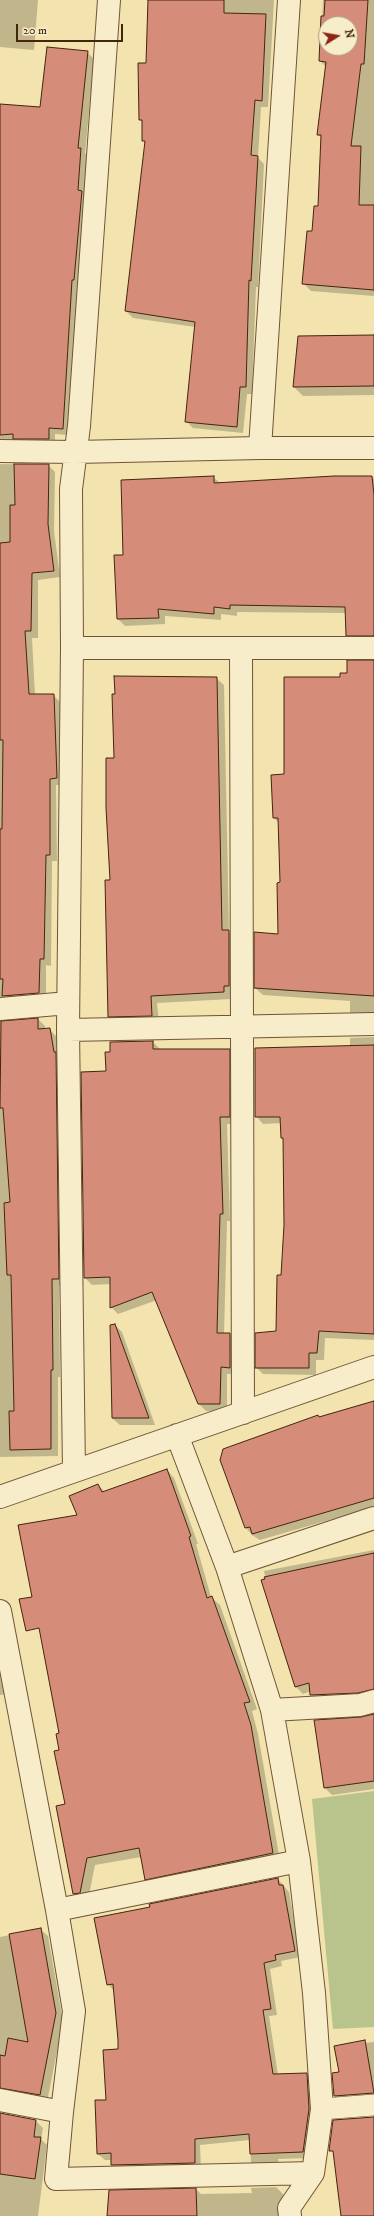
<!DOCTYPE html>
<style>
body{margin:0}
#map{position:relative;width:374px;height:2216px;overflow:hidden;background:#f2e3af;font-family:"IM FELL DW Pica",serif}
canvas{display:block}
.north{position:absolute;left:318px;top:16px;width:40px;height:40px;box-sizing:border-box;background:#f7edcb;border:1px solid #af9d7f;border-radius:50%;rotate:79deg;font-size:11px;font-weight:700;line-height:16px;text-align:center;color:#44250e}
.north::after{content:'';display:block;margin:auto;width:14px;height:18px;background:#8f2418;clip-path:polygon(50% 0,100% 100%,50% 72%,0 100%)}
.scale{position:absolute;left:16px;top:24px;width:107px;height:18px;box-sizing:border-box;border:2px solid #44250e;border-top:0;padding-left:5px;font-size:12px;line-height:14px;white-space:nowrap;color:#44250e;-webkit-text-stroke:3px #f7edcb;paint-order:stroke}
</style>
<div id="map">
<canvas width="374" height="2216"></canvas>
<div class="north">N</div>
<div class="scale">20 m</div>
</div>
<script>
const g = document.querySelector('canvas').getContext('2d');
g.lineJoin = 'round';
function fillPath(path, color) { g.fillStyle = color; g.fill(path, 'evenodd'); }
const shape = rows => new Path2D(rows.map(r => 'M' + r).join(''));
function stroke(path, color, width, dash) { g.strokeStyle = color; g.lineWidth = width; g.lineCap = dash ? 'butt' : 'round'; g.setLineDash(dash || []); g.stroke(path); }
const green = shape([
 [374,1791,374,2027,333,2029,312,1799]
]);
const shadow = shape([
 [0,0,38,0,34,50,0,47],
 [149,0,274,0,268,107,261,107,258,158,264,164,258,287,256,287,252,394,247,394,243,433,193,428,186,421,195,327,133,318,126,311,146,143,143,140,143,123,140,119,147,64],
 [323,0,374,0,374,296,311,291,304,284,319,208,322,138,318,135,326,67,320,61],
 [326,24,350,24,350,48,326,48],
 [87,52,94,59,85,153,88,156,69,435,55,434,55,446,0,448,0,105,41,108],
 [374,336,374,395,303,396,294,387],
 [0,464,48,465,55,472,54,531,60,577,38,580,38,638,32,638,35,695,53,695,60,702,63,785,56,785,57,861,52,861,51,966,46,965,46,1000,0,1006],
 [213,477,220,483,371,477,374,479,374,643,354,642,347,635,346,613,237,612,237,616,221,614,221,620,165,616,165,624,125,626,118,619,124,556],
 [374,662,374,1019,357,1019,350,1012,350,1001,263,995,255,988,279,935,281,883,279,823,274,818,285,775,341,678],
 [216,678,224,685,229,932,236,939,236,993,231,993,231,999,157,1003,159,1023,117,1024,109,1016,115,759],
 [38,1019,45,1026,45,1029,49,1029,56,1036,60,1057,66,1285,59,1285,60,1377,58,1377,58,1456,0,1457,0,1021],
 [374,1037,374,1340,325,1338,324,1360,316,1360,316,1375,263,1374,256,1367,277,1332,285,1225,284,1140,282,1138,282,1123,263,1124,256,1116,350,1047,350,1038],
 [153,1042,160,1049,229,1050,236,1057,237,1124,227,1124,230,1221,227,1221,224,1334,230,1334,237,1341,237,1374,227,1374,227,1411,206,1411,198,1403,157,1300,118,1314,111,1307,111,1284,92,1285,85,1278,107,1072],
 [115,1325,122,1332,155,1425,120,1425,112,1418],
 [374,1402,374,1507,260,1540,252,1535,246,1528,318,1416,319,1417],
 [167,1470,174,1478,198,1544,196,1544,211,1597,220,1605,257,1709,252,1711,258,1734,280,1861,153,1887,146,1879,141,1857,95,1865,88,1900,81,1901,74,1894,60,1734,78,1515,98,1485,105,1492],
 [374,1550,374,1697,318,1702,311,1695,311,1691,303,1694,296,1687,262,1581,266,1580,264,1571],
 [0,1662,7,1694,0,1695],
 [374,1715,374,1789,332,1795,325,1788,315,1721,361,1718],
 [278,1879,289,1892,300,1957,281,1961,282,1966,270,1969,277,2015,269,2016,278,2075,307,2074,313,2080,309,2158,278,2159,279,2167,257,2168,251,2162,250,2140,200,2145,201,2169,118,2171,112,2165,112,2160,105,2160,98,2154,107,2100,119,2050,114,1991,108,1984,151,1908],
 [40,1929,48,1936,63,2021,47,2102,0,2097,0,1937],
 [374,2042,374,2098,339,2100,335,2096,340,2073,335,2046],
 [0,2114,36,2121,43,2128,41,2139,47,2145,38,2216,0,2216],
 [276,2187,283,2194,284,2216,108,2216,196,2189,201,2194,252,2193,251,2188]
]);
const building = shape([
 [148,0,224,0,224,13,266,14,262,101,255,100,251,155,258,156,251,281,249,280,246,387,240,387,237,427,185,422,195,322,125,311,145,141,142,141,142,120,139,120,138,63,146,63,148,0],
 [325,0,368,0,364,64,361,64,351,146,361,146,359,205,374,205,374,290,302,284,307,231,312,231,314,206,318,206,321,135,317,135,326,62,319,61,321,16,324,16,325,0],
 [326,24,350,24,350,48,326,48,326,24],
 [47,47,88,51,78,148,81,148,78,190,82,191,74,280,72,280,63,429,49,428,49,439,13,439,13,434,0,435,0,104,40,107,47,47],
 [374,335,374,386,293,387,298,336,374,335],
 [14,464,49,464,48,524,54,571,32,573,31,631,25,631,29,694,54,694,57,778,50,779,50,855,46,855,44,959,40,959,39,993,2,996,3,979,0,979,0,829,2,829,3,740,0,740,0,543,10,542,10,505,15,505,14,464],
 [214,476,214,483,334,476,372,476,374,495,374,636,346,636,345,607,230,605,230,609,214,607,214,614,158,609,159,618,117,619,114,555,123,555,121,480,214,476],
 [347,660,374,660,374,996,254,988,254,932,278,934,277,883,280,882,278,818,273,818,271,775,284,774,284,677,340,677,340,673,347,673,347,660],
 [114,676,217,677,222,930,229,930,229,986,224,986,224,992,151,996,152,1016,108,1017,105,880,110,880,106,808,106,758,114,758,112,694,115,694,114,676],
 [38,1018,38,1029,50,1028,54,1052,56,1052,59,1279,52,1279,53,1370,51,1370,51,1449,10,1450,9,1411,14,1411,11,1275,7,1275,4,1203,10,1202,3,1108,0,1108,1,1021,38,1018],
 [153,1041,153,1049,230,1049,230,1117,220,1117,223,1214,220,1214,217,1333,230,1333,230,1368,221,1367,220,1404,198,1404,152,1292,110,1308,110,1277,84,1278,81,1072,106,1071,105,1052,110,1052,110,1042,153,1041],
 [374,1045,374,1334,319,1331,317,1353,309,1353,309,1368,255,1368,255,1333,276,1331,277,1275,281,1275,284,1225,283,1138,281,1138,280,1117,255,1117,255,1048,374,1045],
 [115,1324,149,1418,112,1418,110,1325,115,1324],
 [374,1401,374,1498,252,1534,250,1527,245,1528,220,1460,223,1449,318,1415,319,1417,374,1401],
 [167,1469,191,1536,189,1537,207,1598,212,1596,250,1702,244,1703,251,1725,273,1853,145,1880,139,1848,87,1858,80,1893,73,1894,56,1806,65,1804,54,1751,59,1750,56,1734,59,1733,39,1628,26,1631,19,1599,32,1597,18,1525,77,1515,69,1496,98,1484,102,1492,167,1469],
 [374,1553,374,1689,358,1693,310,1695,309,1683,295,1687,261,1580,265,1579,264,1577,374,1553],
 [374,1714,374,1781,324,1788,314,1720,361,1717,374,1714],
 [278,1878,279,1885,283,1885,295,1951,275,1955,276,1960,264,1963,271,2009,263,2010,273,2074,307,2073,309,2109,303,2152,250,2154,249,2134,195,2139,195,2163,111,2165,111,2153,97,2154,95,2100,106,2100,103,2050,118,2049,118,2040,113,1984,107,1985,94,1918,150,1907,149,1904,278,1878],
 [41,1928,56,2013,40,2095,0,2088,0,2055,5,2056,8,2038,28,2042,9,1934,41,1928],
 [365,2040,374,2093,334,2096,332,2073,339,2072,334,2046,365,2040],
 [0,2113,36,2120,34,2137,41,2137,35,2179,0,2174,0,2113],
 [374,2117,374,2216,341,2216,333,2151,329,2151,333,2120,374,2117],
 [196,2188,197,2216,107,2216,109,2190,196,2188]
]);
const service = shape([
 [322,2109,374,2105]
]);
const minor = shape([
 [260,448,289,0],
 [0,451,75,452,260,448,374,448],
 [72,648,374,648],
 [241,648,243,1413],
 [0,1009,68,1003],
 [68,1030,374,1024],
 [177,1435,227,1567,272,1710,299,1861,314,1993,322,2109,313,2173,289,2208,290,2216],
 [74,1471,68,1030,72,648,71,489,79,426,109,0],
 [0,1497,374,1367],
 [227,1567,374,1518],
 [0,1611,57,1910,74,2011,62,2112],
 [272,1710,360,1705,374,1701],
 [57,1910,299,1861],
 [0,2100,62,2112,56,2179,313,2173]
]);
fillPath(green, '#b9c48c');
fillPath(shadow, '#0003');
fillPath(building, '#d58c78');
stroke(building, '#44250e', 1);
stroke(service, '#705436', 22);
stroke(minor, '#705436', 24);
stroke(service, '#f7edcb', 21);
stroke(minor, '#f7edcb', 22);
</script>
